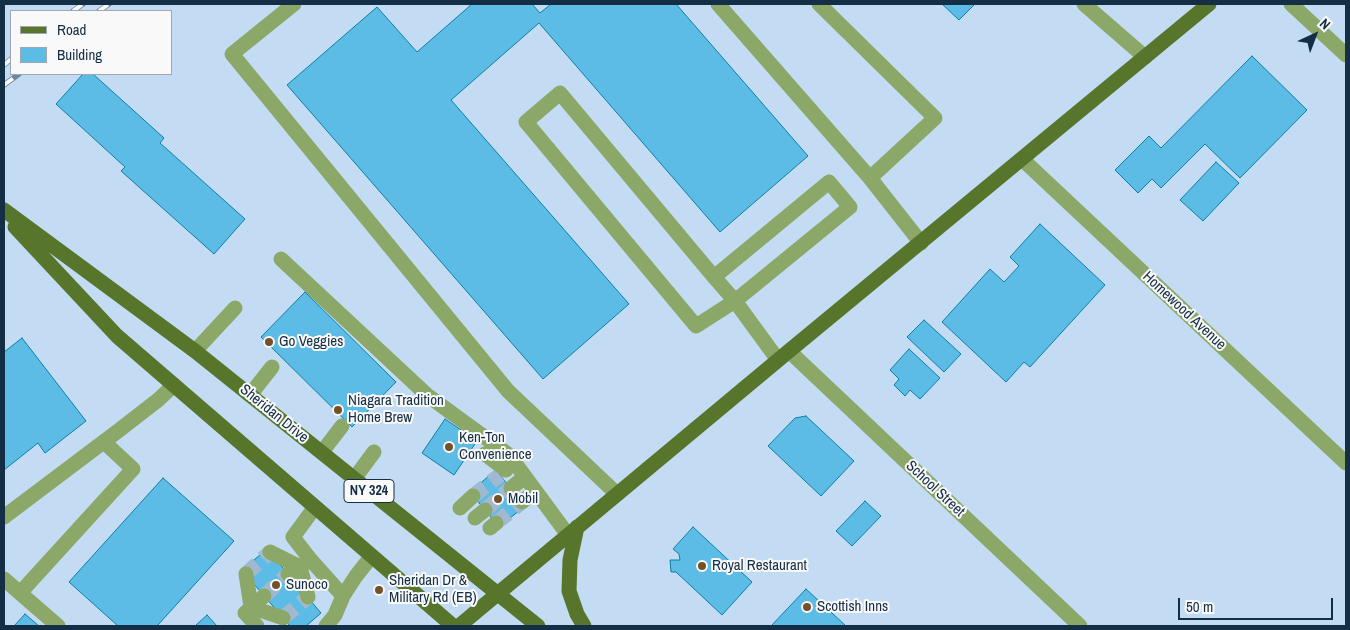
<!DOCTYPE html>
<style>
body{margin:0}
#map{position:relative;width:1350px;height:630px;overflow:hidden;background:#c3dcf4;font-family:"Archivo Narrow",sans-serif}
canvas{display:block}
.frame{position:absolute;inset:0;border:5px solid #142e45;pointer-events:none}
.legend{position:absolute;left:10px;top:10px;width:162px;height:65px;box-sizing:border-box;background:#f9f9f9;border:1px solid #9da8b1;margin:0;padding:6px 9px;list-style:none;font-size:15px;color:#142e45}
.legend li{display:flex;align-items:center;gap:10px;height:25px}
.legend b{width:25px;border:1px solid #9da8b1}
.north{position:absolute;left:1290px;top:10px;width:50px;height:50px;-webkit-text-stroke:4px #f9f9f9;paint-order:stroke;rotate:43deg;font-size:14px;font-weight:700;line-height:20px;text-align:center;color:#142e45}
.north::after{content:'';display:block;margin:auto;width:18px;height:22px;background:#142e45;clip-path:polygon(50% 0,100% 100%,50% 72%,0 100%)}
.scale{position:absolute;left:1178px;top:598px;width:155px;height:22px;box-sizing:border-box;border:2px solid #142e45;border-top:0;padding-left:6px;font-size:15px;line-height:18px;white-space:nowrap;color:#142e45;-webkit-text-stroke:4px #f9f9f9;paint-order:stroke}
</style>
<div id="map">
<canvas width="1350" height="630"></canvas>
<div class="frame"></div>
<ul class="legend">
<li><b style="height:6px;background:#57762c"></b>Road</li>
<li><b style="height:14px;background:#5dbce5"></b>Building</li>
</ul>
<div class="north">N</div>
<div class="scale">50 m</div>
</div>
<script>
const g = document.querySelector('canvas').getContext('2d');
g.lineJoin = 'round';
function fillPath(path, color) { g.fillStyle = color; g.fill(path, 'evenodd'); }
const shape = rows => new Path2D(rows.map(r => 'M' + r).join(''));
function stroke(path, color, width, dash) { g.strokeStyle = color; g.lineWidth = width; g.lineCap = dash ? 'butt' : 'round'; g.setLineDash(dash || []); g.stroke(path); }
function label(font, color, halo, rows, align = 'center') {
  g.font = font + ' "Archivo Narrow",sans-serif'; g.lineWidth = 4; g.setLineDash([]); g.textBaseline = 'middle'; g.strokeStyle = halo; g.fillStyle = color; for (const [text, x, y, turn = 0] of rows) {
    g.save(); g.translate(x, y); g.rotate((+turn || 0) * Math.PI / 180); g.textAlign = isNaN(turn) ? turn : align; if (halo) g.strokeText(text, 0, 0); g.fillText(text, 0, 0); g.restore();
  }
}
const building = shape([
 [472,4,532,4,540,13,551,4,676,4,808,156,720,232,539,23,451,100,629,304,543,379,287,85,377,7,417,52,472,4],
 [942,4,975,4,959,20,942,4],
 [1252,56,1307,110,1240,178,1205,144,1161,188,1152,179,1138,193,1115,170,1149,136,1161,148,1252,56],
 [83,74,93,74,164,138,160,143,245,219,214,254,121,171,125,167,56,104,83,74],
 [1216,162,1239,183,1203,221,1180,200,1216,162],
 [1040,224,1105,285,1030,367,1024,362,1006,382,942,322,990,269,1004,282,1019,266,1010,257,1040,224],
 [305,292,396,382,352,427,261,337,305,292],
 [924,320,961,354,944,372,907,337,924,320],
 [22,338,86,421,45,453,38,443,4,470,4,352,22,338],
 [909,349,940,378,920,399,910,390,905,396,894,385,899,379,890,370,909,349],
 [806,416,854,461,821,496,768,446,795,418,806,416],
 [445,419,477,441,454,475,422,453,445,419],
 [496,470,525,506,499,527,470,492,496,470],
 [163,478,234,541,157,626,118,626,69,582,163,478],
 [865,501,881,516,852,546,836,531,865,501],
 [693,527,752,582,722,615,676,572,671,572,670,560,680,560,679,554,673,549,693,527],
 [267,549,321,613,306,626,290,626,242,570,267,549],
 [806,589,846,626,771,626,806,589],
 [25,614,39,626,14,626,25,614],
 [207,615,217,626,195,626,207,615]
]);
const minorTunnel = shape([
 [473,496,500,475],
 [485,510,511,488],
 [496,523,522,502],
 [246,574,270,552],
 [264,596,288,574],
 [283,618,308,597]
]);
const minor = shape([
 [294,4,232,54,508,391,617,494],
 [718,4,870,178,921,243],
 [819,4,935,118,870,178],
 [1084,4,1145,57],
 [1291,4,1346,55],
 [1022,159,1346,463],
 [281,259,427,395,509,455,568,535],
 [714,277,829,182,850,207,735,301,696,326,526,122,560,93,714,277,735,301,778,360],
 [195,351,235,308],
 [789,351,1080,626],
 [250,395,272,367],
 [322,452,342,426],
 [485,454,506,470],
 [354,479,374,452],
 [511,488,525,477],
 [522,502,535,491],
 [315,507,293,537,310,559,343,596],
 [460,508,473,496],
 [4,517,118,431,158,400,174,385],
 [475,518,485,510],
 [490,528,496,523],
 [270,552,300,567,310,559],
 [246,574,251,607,283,618],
 [288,574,300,567,308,597],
 [4,579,20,593,133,469,104,442],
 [20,593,58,626],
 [257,626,245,613,264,596],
 [326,626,335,615,343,596,356,576,371,557]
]);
const major = shape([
 [4,210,195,351,538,626],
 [15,227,117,336,453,626],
 [577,527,570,560,569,591,577,614,584,626],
 [459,626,789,351,1209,4]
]);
const rail = shape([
 [73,11,83,4],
 [99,11,109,4],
 [4,65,11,59],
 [4,85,19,74]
]);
const markers = [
 [269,342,5,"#735129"],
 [338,410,5,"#735129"],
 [449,447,5,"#735129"],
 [498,499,5,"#735129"],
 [702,566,5,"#735129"],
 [276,585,5,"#735129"],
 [379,590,5,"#735129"],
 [807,607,5,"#735129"]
];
const shields = [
 [369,491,50]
];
const shieldNames = [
 ["NY 324",369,491]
];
const streetNames = [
 ["Homewood Avenue",1184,311,43],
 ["Sheridan Drive",274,414,39],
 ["School Street",935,489,43]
];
const poiNames = [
 ["Go Veggies",279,342],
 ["Niagara Tradition",348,401],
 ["Home Brew",348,418],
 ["Ken-Ton",459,438],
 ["Convenience",459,455],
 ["Mobil",508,499],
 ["Royal Restaurant",712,566],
 ["Sheridan Dr &",389,581],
 ["Military Rd (EB)",389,598],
 ["Sunoco",286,585],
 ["Scottish Inns",817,607]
];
fillPath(building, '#5dbce5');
stroke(building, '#0b7fa5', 1);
stroke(minorTunnel, '#a0b9d1', 15, [15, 8]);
stroke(minor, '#8ba868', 15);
stroke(major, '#57762c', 15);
stroke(rail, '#6d879e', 5.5);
stroke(rail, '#f9f9f9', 4, [11]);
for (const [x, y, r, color] of markers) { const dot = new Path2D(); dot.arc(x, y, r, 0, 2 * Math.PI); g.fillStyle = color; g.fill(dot); stroke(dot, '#f9f9f9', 2); }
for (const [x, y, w] of shields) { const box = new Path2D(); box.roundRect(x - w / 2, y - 11.5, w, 23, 4); g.fillStyle = '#f9f9f9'; g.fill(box); stroke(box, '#142e45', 1); }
label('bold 14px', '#142e45', null, shieldNames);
label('15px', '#142e45', '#f9f9f9', streetNames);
label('15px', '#142e45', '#f9f9f9', poiNames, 'left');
</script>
